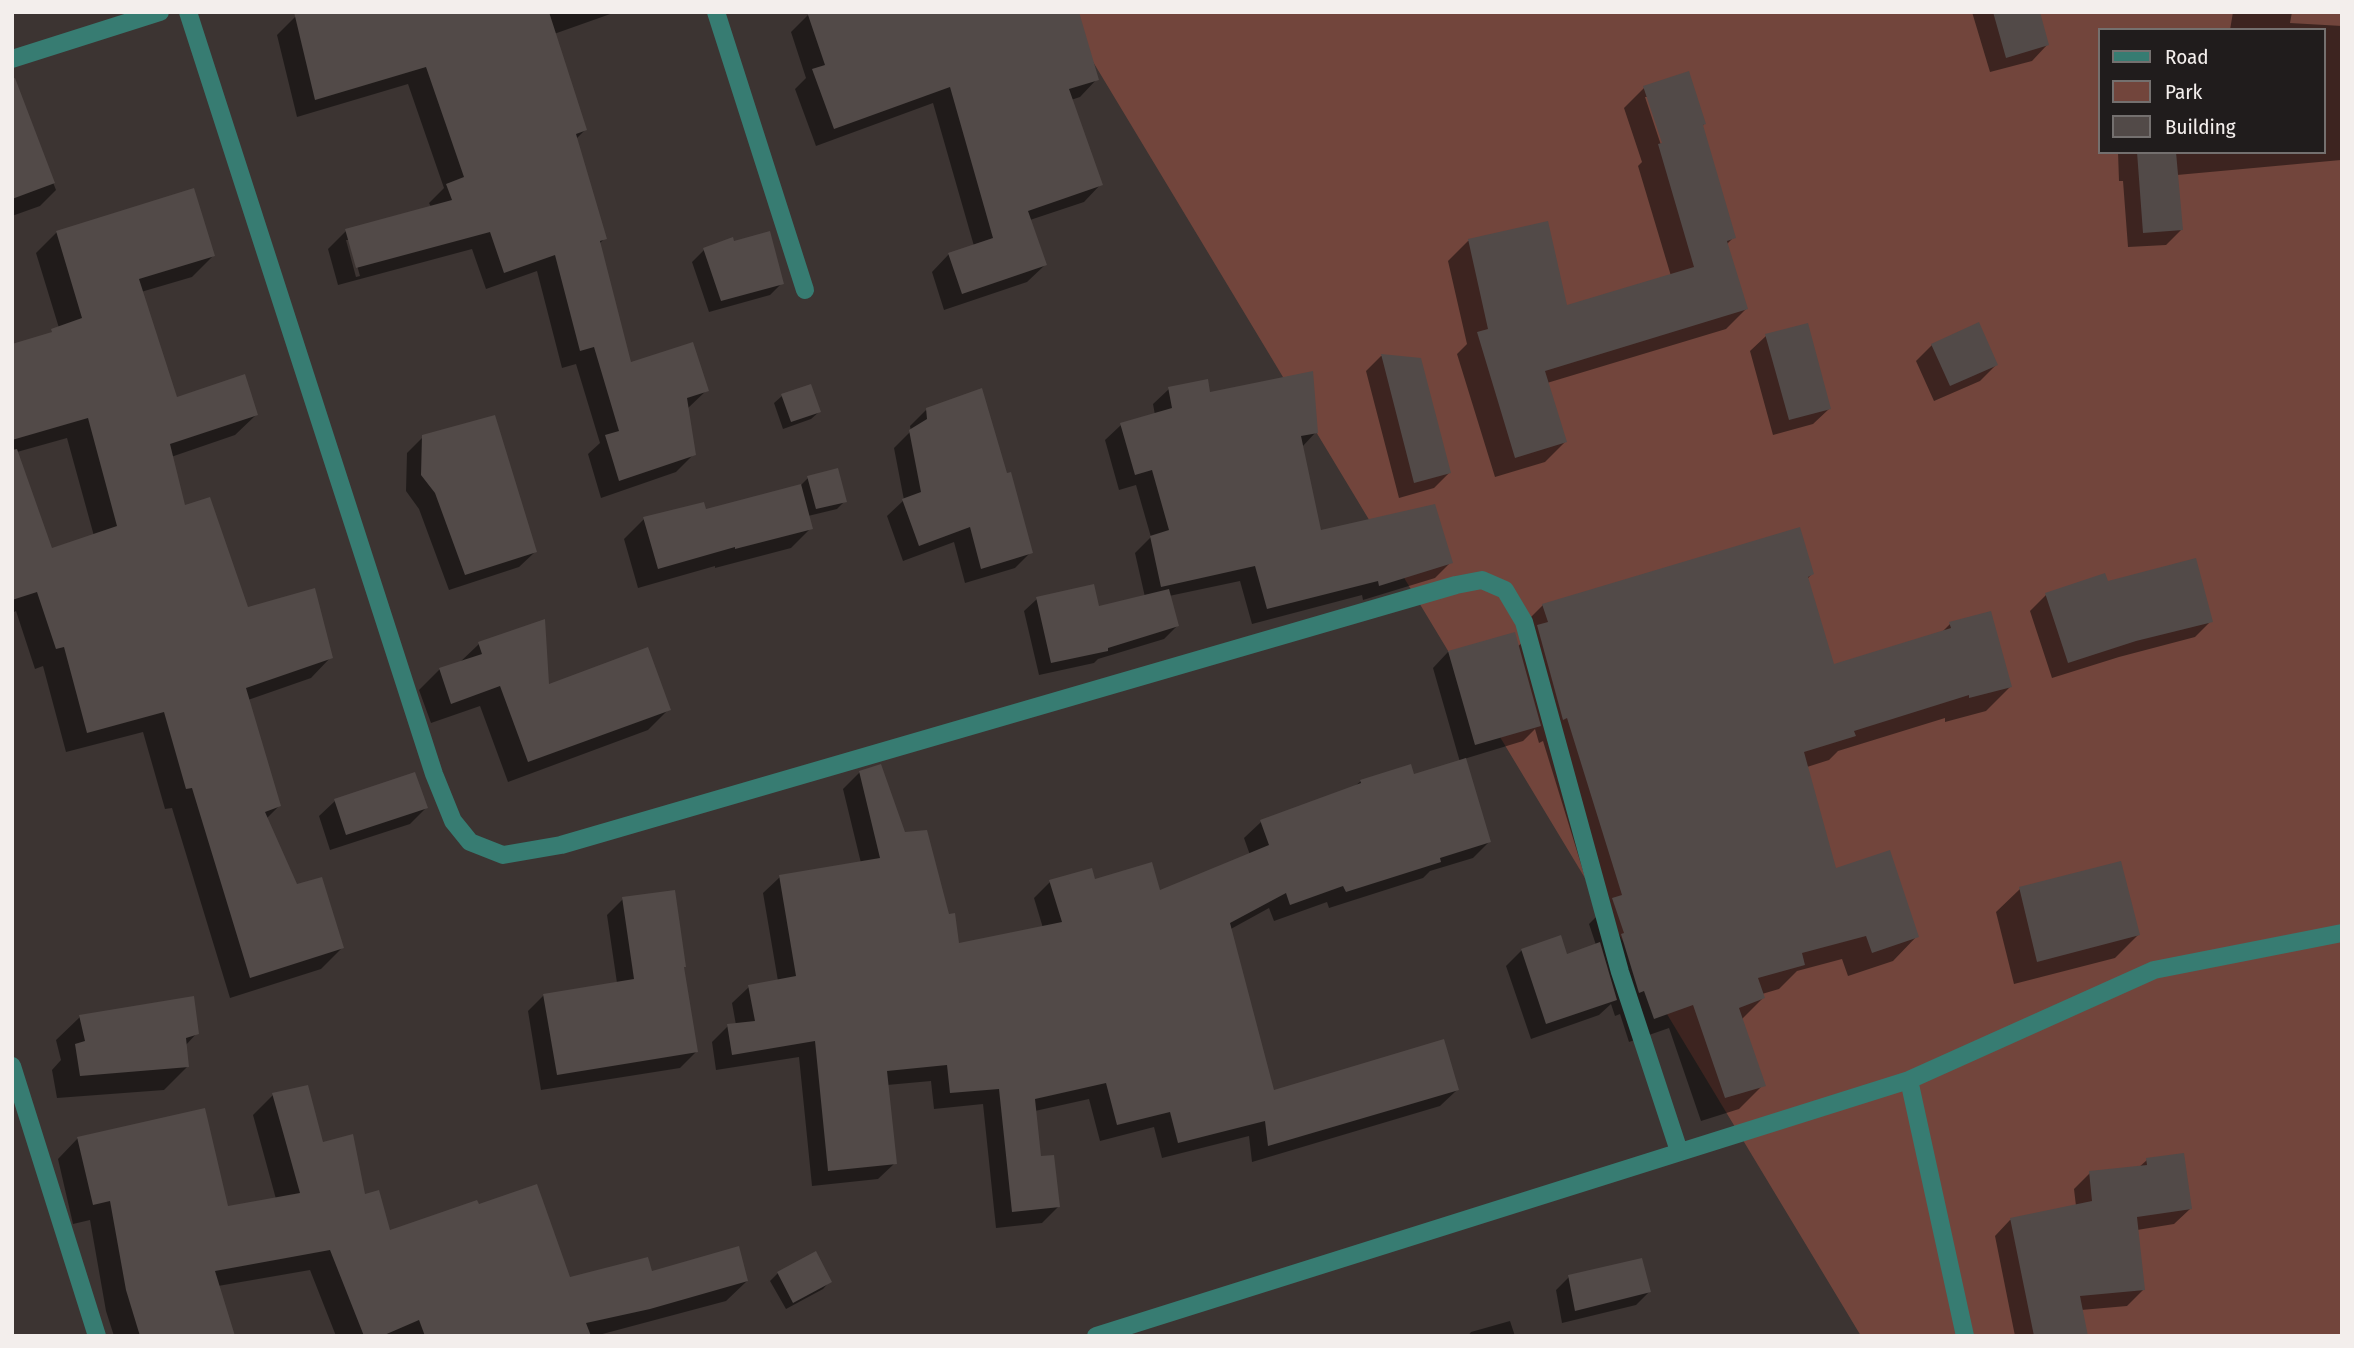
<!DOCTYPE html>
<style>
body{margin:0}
#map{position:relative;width:2354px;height:1348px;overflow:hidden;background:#3c3432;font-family:"Fira Sans Condensed",sans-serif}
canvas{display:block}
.frame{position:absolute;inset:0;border:14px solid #f3eeec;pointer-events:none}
.legend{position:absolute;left:2098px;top:28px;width:228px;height:126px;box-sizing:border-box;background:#201c1c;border:2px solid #74706f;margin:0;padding:9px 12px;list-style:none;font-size:21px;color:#f3eeec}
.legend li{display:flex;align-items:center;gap:14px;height:35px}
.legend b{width:35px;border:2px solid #74706f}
</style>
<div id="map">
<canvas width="2354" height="1348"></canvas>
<div class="frame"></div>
<ul class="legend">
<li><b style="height:9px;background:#377c72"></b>Road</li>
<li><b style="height:19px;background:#72453c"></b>Park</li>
<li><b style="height:19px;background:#524a48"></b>Building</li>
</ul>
</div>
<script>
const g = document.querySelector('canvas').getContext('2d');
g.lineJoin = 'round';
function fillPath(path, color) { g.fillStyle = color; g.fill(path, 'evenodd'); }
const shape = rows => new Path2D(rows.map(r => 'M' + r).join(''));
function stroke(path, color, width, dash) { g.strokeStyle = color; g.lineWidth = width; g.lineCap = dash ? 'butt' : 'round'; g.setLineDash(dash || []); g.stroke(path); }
const green = shape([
 [1063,12,2342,12,2342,1336,1861,1336],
 [2100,30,2324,30,2324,152,2100,152]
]);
const shadow = shape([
 [316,12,616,12,554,34,585,130,576,139,605,238,599,244,629,364,707,390,687,409,694,454,676,472,601,498,588,454,600,443,576,364,562,368,537,271,486,289,472,249,338,285,328,249,346,231,431,207,429,203,444,188,408,84,297,117,277,35,295,17],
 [346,240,350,240,360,276,356,277],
 [1972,12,2038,12,2047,45,2032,61,1990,72],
 [2233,12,2292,12,2290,23,2342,26,2342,166,2341,160,2177,175,2181,230,2166,245,2128,247,2123,181,2119,181,2118,152,2324,152,2324,30,2230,30],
 [809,14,1097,79,1080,97,1071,100,1101,184,1084,202,1030,220,1045,265,1027,282,944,310,932,272,949,254,974,246,933,103,816,146,795,89,806,78,791,32],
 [1644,88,1704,124,1702,127,1734,237,1726,245,1746,309,1726,329,1547,383,1565,442,1545,462,1495,477,1457,354,1467,344,1448,261,1468,241,1547,223,1566,307,1671,276,1638,166,1642,162,1624,108],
 [1645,97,1648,97,1666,150,1663,151],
 [25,111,56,190,40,206,12,216,12,116],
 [57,232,213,256,192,277,141,292,176,399,256,415,235,435,171,457,183,508,247,609,331,657,311,678,248,700,279,806,266,819,297,887,342,948,321,969,230,998,172,808,165,809,143,732,66,752,43,666,35,669,16,611,12,613,12,346,47,336,59,328,36,253],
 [67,438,94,536,51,550,17,452],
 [704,250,782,283,770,295,709,312,692,262],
 [1766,336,1829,409,1813,424,1773,435,1750,351],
 [1932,345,1996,365,1980,381,1934,401,1916,361],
 [1381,356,1419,359,1449,473,1434,488,1399,498,1366,371],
 [1169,389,1209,394,1316,432,1302,447,1319,532,1451,562,1435,578,1363,600,1362,595,1252,624,1240,581,1169,596,1177,626,1164,639,1098,659,1094,663,1039,675,1024,611,1037,599,1097,608,1145,597,1135,553,1151,537,1136,485,1119,490,1105,440,1121,425,1155,415,1153,404],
 [782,396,819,412,811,419,783,429,774,403],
 [926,410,1031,552,1015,568,965,583,954,542,903,561,887,516,904,500,894,448,911,431,910,426],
 [423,437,535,552,519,567,449,590,419,509,406,491,407,453],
 [808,478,845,501,837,509,808,516,811,528,791,548,715,568,715,566,638,588,624,539,644,519,704,512,800,486],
 [1812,574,1807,579,1833,666,1941,633,1950,624,2010,687,1986,711,1945,722,1945,718,1838,751,1829,760,1807,767,1835,871,1917,936,1893,961,1848,976,1842,959,1797,971,1779,989,1762,994,1763,998,1741,1020,1763,1085,1739,1109,1701,1121,1669,1028,1629,1042,1620,1014,1615,1016,1611,1004,1599,1015,1531,1039,1506,966,1522,950,1566,957,1596,945,1589,924,1597,916,1543,741,1539,743,1535,729,1523,741,1464,759,1490,841,1473,858,1430,871,1423,878,1329,908,1327,902,1274,921,1269,908,1229,930,1273,1092,1457,1090,1440,1106,1252,1162,1249,1136,1162,1158,1154,1127,1100,1141,1089,1099,1035,1111,1040,1158,1058,1207,1042,1223,996,1228,983,1104,934,1109,931,1081,887,1085,895,1163,878,1179,812,1186,799,1057,716,1070,712,1042,728,1026,736,1025,732,1003,749,987,778,981,763,893,780,877,861,863,843,789,860,772,903,834,957,945,1043,928,1034,898,1050,882,1094,881,1159,893,1250,855,1244,838,1261,822,1355,786,1361,781,1413,776,1460,762,1433,668,1448,652,1517,647,1523,642,1519,629,1543,605],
 [2107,583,2211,621,2195,637,2119,657,2052,678,2030,611,2046,595],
 [479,644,547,686,669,709,648,730,508,782,480,706,431,723,419,690,440,669,459,663],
 [335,801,426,808,410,824,330,850,319,816],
 [2020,889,2138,935,2115,958,2014,984,1996,912],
 [623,899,682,968,696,1052,680,1068,541,1090,528,1011,544,995,617,983,607,915],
 [80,1017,197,1033,185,1046,188,1066,164,1090,57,1098,52,1070,61,1060,56,1040],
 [273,1095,322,1144,389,1232,569,1279,651,1273,747,1281,726,1301,595,1336,336,1336,310,1270,218,1286,233,1336,114,1336,106,1311,90,1220,73,1224,58,1159,78,1138,226,1208,276,1199,253,1115],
 [2147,1160,2190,1209,2174,1224,2137,1230,2143,1290,2127,1306,2081,1310,2082,1336,2015,1336,1995,1236,2010,1220,2076,1206,2074,1189,2090,1173,2138,1168],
 [778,1273,830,1281,823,1289,786,1309,770,1281],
 [1569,1277,1649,1292,1636,1305,1562,1323,1556,1290],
 [1510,1321,1515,1336,1468,1336,1471,1332]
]);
const building = shape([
 [294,12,549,12,587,130,576,134,607,239,600,241,631,362,693,342,709,391,687,398,696,455,619,481,605,435,619,431,594,347,580,351,555,255,504,273,490,232,356,268,345,229,452,200,446,184,464,177,426,67,315,100],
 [807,12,1079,12,1099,80,1069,89,1103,185,1028,211,1047,265,962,294,948,253,993,238,950,87,834,129,812,69,825,65],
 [1993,12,2040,12,2049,45,2006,58],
 [1689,71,1706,124,1703,125,1736,238,1727,241,1748,309,1545,371,1567,442,1515,458,1477,332,1488,329,1468,239,1548,221,1567,305,1694,267,1658,144,1662,143,1643,86],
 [15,78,55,183,12,199,12,79],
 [2137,152,2176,152,2183,230,2143,233],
 [194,188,215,256,139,279,177,397,245,374,258,415,170,444,185,505,210,497,248,607,315,588,333,658,246,688,281,806,265,812,297,884,322,877,344,948,250,978,192,788,186,789,164,712,87,733,64,647,56,649,37,592,12,600,12,450,17,449,52,548,117,526,88,418,12,440,12,344,52,332,51,329,82,318,56,231],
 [770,231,784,284,721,301,703,248,733,237,734,241],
 [1979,322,1998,365,1950,386,1931,344],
 [1808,323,1831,409,1789,420,1765,334],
 [1381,354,1421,358,1451,473,1414,483],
 [1313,371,1318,433,1301,436,1321,530,1435,504,1453,563,1379,586,1378,581,1267,609,1255,566,1161,587,1150,536,1169,530,1152,470,1135,475,1120,423,1172,408,1168,387,1208,379,1210,392],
 [811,384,821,412,791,422,781,394],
 [982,388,1007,473,1011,472,1033,553,981,569,970,527,919,546,902,499,921,492,909,430,927,419,926,408],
 [495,415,537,552,465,575,435,493,421,475,422,435],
 [838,468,847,502,816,509,807,476],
 [801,484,813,529,735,549,735,547,658,569,643,517,704,502,706,509],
 [1800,527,1814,574,1808,577,1834,664,1951,628,1949,622,1991,611,2012,687,1969,698,1969,695,1854,731,1856,736,1804,752,1836,868,1890,850,1919,937,1872,953,1866,936,1802,953,1805,965,1758,978,1765,998,1739,1008,1766,1086,1725,1098,1693,1005,1654,1019,1644,991,1639,993,1621,934,1624,933,1612,898,1622,895,1567,718,1563,720,1537,625,1548,622,1542,604],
 [2196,558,2213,622,2136,641,2068,663,2045,593,2105,573,2108,581],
 [1094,584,1099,606,1169,589,1179,626,1108,648,1108,651,1051,663,1036,597],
 [545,619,549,684,648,647,671,710,528,762,500,686,451,704,439,668,482,654,478,642],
 [1515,632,1541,726,1475,745,1448,651],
 [1466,758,1491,842,1440,858,1441,862,1346,892,1343,886,1290,905,1286,893,1230,923,1274,1090,1444,1039,1459,1090,1268,1146,1265,1121,1178,1143,1170,1112,1117,1125,1106,1083,1035,1099,1041,1156,1054,1155,1060,1207,1012,1212,999,1089,950,1093,947,1065,887,1071,897,1164,828,1171,815,1041,732,1055,727,1024,755,1021,748,985,796,976,779,875,880,858,859,771,881,764,905,832,927,830,949,914,955,913,959,943,1062,922,1049,880,1092,868,1095,879,1152,862,1160,890,1269,845,1260,820,1361,783,1360,780,1411,764,1414,774],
 [415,772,428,808,346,835,334,799],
 [2121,861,2140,935,2037,962,2019,887],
 [675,890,686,967,684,967,698,1052,557,1075,543,994,634,979,622,897],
 [1561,935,1567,954,1600,942,1617,1000,1546,1024,1521,949],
 [194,996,199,1034,186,1038,189,1067,80,1076,75,1044,85,1041,79,1015],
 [308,1085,323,1142,353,1134,365,1194,379,1190,390,1230,477,1200,479,1204,537,1184,570,1277,648,1257,652,1271,739,1246,748,1281,650,1309,586,1323,591,1336,425,1336,419,1320,382,1336,364,1336,330,1250,215,1271,235,1336,140,1336,126,1290,110,1201,93,1205,77,1137,205,1108,228,1206,300,1193,272,1093],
 [2184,1153,2192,1209,2137,1217,2145,1290,2080,1296,2088,1336,2034,1336,2010,1218,2092,1201,2089,1171,2147,1165,2146,1158],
 [816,1251,832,1282,793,1303,777,1272],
 [1642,1258,1651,1292,1575,1311,1568,1275]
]);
const minor = shape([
 [188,12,434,774,453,821,470,842,503,855,561,845,1456,585,1482,580,1505,590,1524,622,1620,972,1679,1151],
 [716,12,805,290],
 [12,59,160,12],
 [12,1066,97,1336],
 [1909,1080,1965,1336],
 [1096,1336,1909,1080,2154,970,2342,933]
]);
fillPath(green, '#72453c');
fillPath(shadow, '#0007');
fillPath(building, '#524a48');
stroke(minor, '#377c72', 18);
</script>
